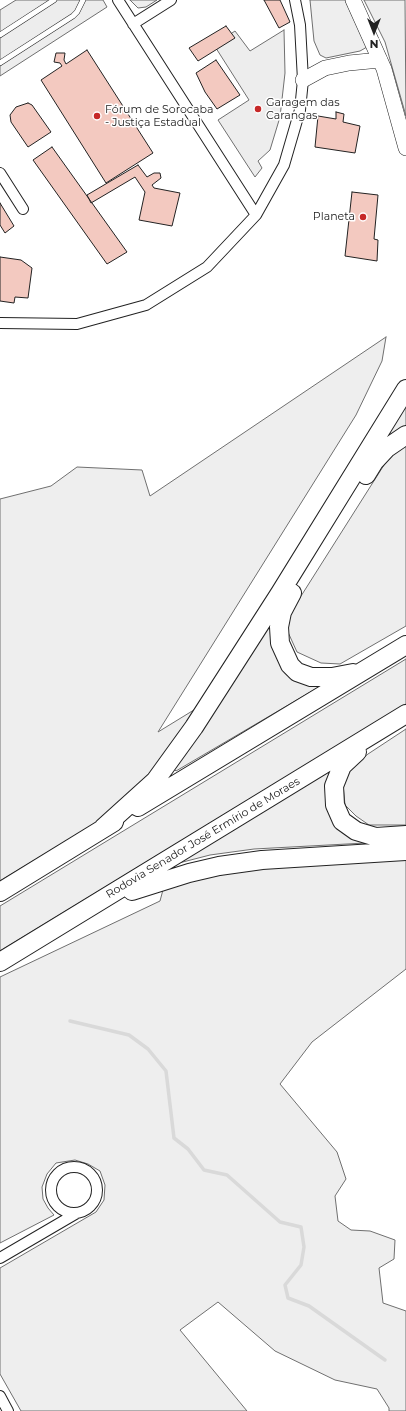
<!DOCTYPE html>
<meta charset="utf-8">
<style>
body{margin:0}
#map{position:relative;width:406px;height:1411px;overflow:hidden;background:#fff;font-family:Montserrat,sans-serif}
canvas{display:block}
.north{position:absolute;left:354px;top:12px;width:40px;height:40px;-webkit-text-stroke:3px #fff;paint-order:stroke;rotate:180deg;font-size:11px;font-weight:700;line-height:16px;text-align:center;color:#222}
.north::after{content:'';display:block;margin:auto;width:14px;height:18px;background:#222;clip-path:polygon(50% 0,100% 100%,50% 72%,0 100%)}
</style>
<div id="map">
<canvas width="406" height="1411"></canvas>
<div class="north">N</div>
</div>
<script>
const g = document.querySelector('canvas').getContext('2d');
g.lineJoin = 'round';
function fillPath(path, color) { g.fillStyle = color; g.fill(path, 'evenodd'); }
const shape = rows => new Path2D(rows.map(r => 'M' + r).join(''));
function stroke(path, color, width, dash) { g.strokeStyle = color; g.lineWidth = width; g.lineCap = dash ? 'butt' : 'round'; g.setLineDash(dash || []); g.stroke(path); }
function label(font, color, halo, rows, align = 'center') {
  g.font = font + ' Montserrat,sans-serif'; g.lineWidth = 3; g.setLineDash([]); g.textBaseline = 'middle'; g.strokeStyle = halo; g.fillStyle = color; for (const [text, x, y, turn = 0] of rows) {
    g.save(); g.translate(x, y); g.rotate((+turn || 0) * Math.PI / 180); g.textAlign = isNaN(turn) ? turn : align; if (halo) g.strokeText(text, 0, 0); g.fillText(text, 0, 0); g.restore();
  }
}
const green = shape([
 [130,0,157,0,146,7,138,8,130,0],
 [310,0,345,0,366,41,367,47,360,51,326,58,320,55,314,41,310,0],
 [364,0,405,0,406,116,385,42,364,0],
 [386,337,382,361,356,415,158,732,202,705,142,785,109,815,0,881,0,499,51,486,77,467,142,470,150,496,386,337],
 [406,401,406,428,369,461,406,401],
 [406,445,406,626,340,664,321,663,297,652,287,630,289,615,384,465,399,446,406,445],
 [281,601,275,640,324,684,176,771,174,769,281,601],
 [406,659,406,704,0,951,0,906,406,659],
 [406,729,406,825,369,825,356,816,345,805,343,784,350,769,368,754,406,729],
 [332,769,330,805,384,842,254,849,210,855,179,863,332,769],
 [406,858,406,969,312,1042,280,1084,337,1152,346,1179,335,1196,338,1221,351,1230,370,1231,395,1240,394,1259,379,1268,383,1303,406,1311,406,1411,389,1411,389,1408,377,1389,335,1380,275,1351,218,1302,180,1330,247,1411,21,1411,0,1374,0,1268,96,1212,104,1200,105,1185,100,1171,88,1164,75,1160,56,1163,47,1174,42,1187,43,1199,48,1208,54,1215,0,1243,0,977,160,901,164,886,261,867,406,858]
]);
const parking = shape([
 [16,0,103,0,107,7,0,76,0,10,16,0],
 [284,30,285,73,280,117,270,150,258,161,262,168,255,177,218,120,249,100,214,45,235,31,250,51,284,30]
]);
const stream = shape([
 [70,1021,129,1035,148,1049,166,1071,174,1138,188,1149,204,1170,227,1175,280,1222,301,1227,304,1247,301,1265,285,1285,288,1298,309,1306,385,1360]
]);
const building = shape([
 [264,0,280,0,290,22,279,28,264,0],
 [226,26,235,38,198,61,189,48,226,26],
 [87,50,153,153,106,183,41,80,62,66,60,63,54,62,56,53,65,53,64,60,66,64,87,50],
 [216,60,240,95,217,109,205,92,196,73,216,60],
 [28,103,32,105,51,132,28,147,11,122,10,115,16,107,28,103],
 [336,112,344,114,343,122,360,126,355,153,315,147,318,116,336,119,336,112],
 [52,147,127,252,107,264,33,160,52,147],
 [138,165,147,177,154,173,160,173,161,178,152,185,154,188,180,193,172,226,139,220,145,192,135,177,91,203,87,195,138,165],
 [352,192,378,195,374,239,378,240,377,261,345,256,352,192],
 [0,203,14,226,5,233,0,225,0,203],
 [0,257,21,260,32,268,28,298,15,297,14,303,0,301,0,257]
]);
const lane = shape([
 [0,35,54,0],
 [0,63,73,16,77,12,83,0]
]);
const street = shape([
 [118,0,256,215],
 [133,24,171,0],
 [0,173,23,209],
 [0,323,77,324,146,305,207,267,256,215,284,165,300,110,303,80,300,25,295,0],
 '51 1190a23 23 0 1 1 46 0a23 23 0 1 1-46 0Z',
 [0,1258,77,1213],
 [0,1396,8,1411]
]);
const primary = shape([
 [353,0,384,69,406,148],
 [303,80,325,68,349,63,380,60]
]);
const highway = shape([
 [366,475,374,462,387,448,406,435],
 [292,593,282,612,279,627,280,643,290,665,297,672,311,677,332,677,353,673],
 [357,752,342,766,334,786,335,805,342,821,356,831,376,837,406,835],
 [138,807,406,645],
 [103,828,155,781,194,727,280,593,406,389],
 [132,891,189,873,219,866,262,860,406,851],
 [0,892,114,822],
 [0,962,406,714]
]);
const markers = [
 [258,109,4,"#c62828"],
 [97,116,4,"#c62828"],
 [363,217,4,"#c62828"]
];
const poiNames = [
 ["Garagem das",266,103],
 ["Carangas",266,116],
 ["Fórum de Sorocaba",105,110],
 ["- Justiça Estadual",105,123],
 ["Planeta",355,217,"right"]
];
const streetNames = [
 ["Rodovia Senador José Ermírio de Moraes",203,838,-31]
];
fillPath(green, '#eee');
stroke(green, '#6f6f6f', 1);
fillPath(parking, '#ededed');
stroke(parking, '#6f6f6f', 1);
stroke(stream, '#d9d9d9', 3.5);
fillPath(building, '#f3c9c0');
stroke(building, '#222', 1);
stroke(lane, '#222', 6);
stroke(street, '#222', 12);
stroke(primary, '#222', 16);
stroke(highway, '#222', 20);
stroke(lane, '#fff', 5);
stroke(street, '#fff', 10);
stroke(primary, '#fff', 15);
stroke(highway, '#fff', 18);
for (const [x, y, r, color] of markers) { const dot = new Path2D(); dot.arc(x, y, r, 0, 2 * Math.PI); g.fillStyle = color; g.fill(dot); stroke(dot, '#fff', 1.5); }
label('11px', '#222', '#fff', poiNames, 'left');
label('11px', '#222', '#fff', streetNames);
</script>
